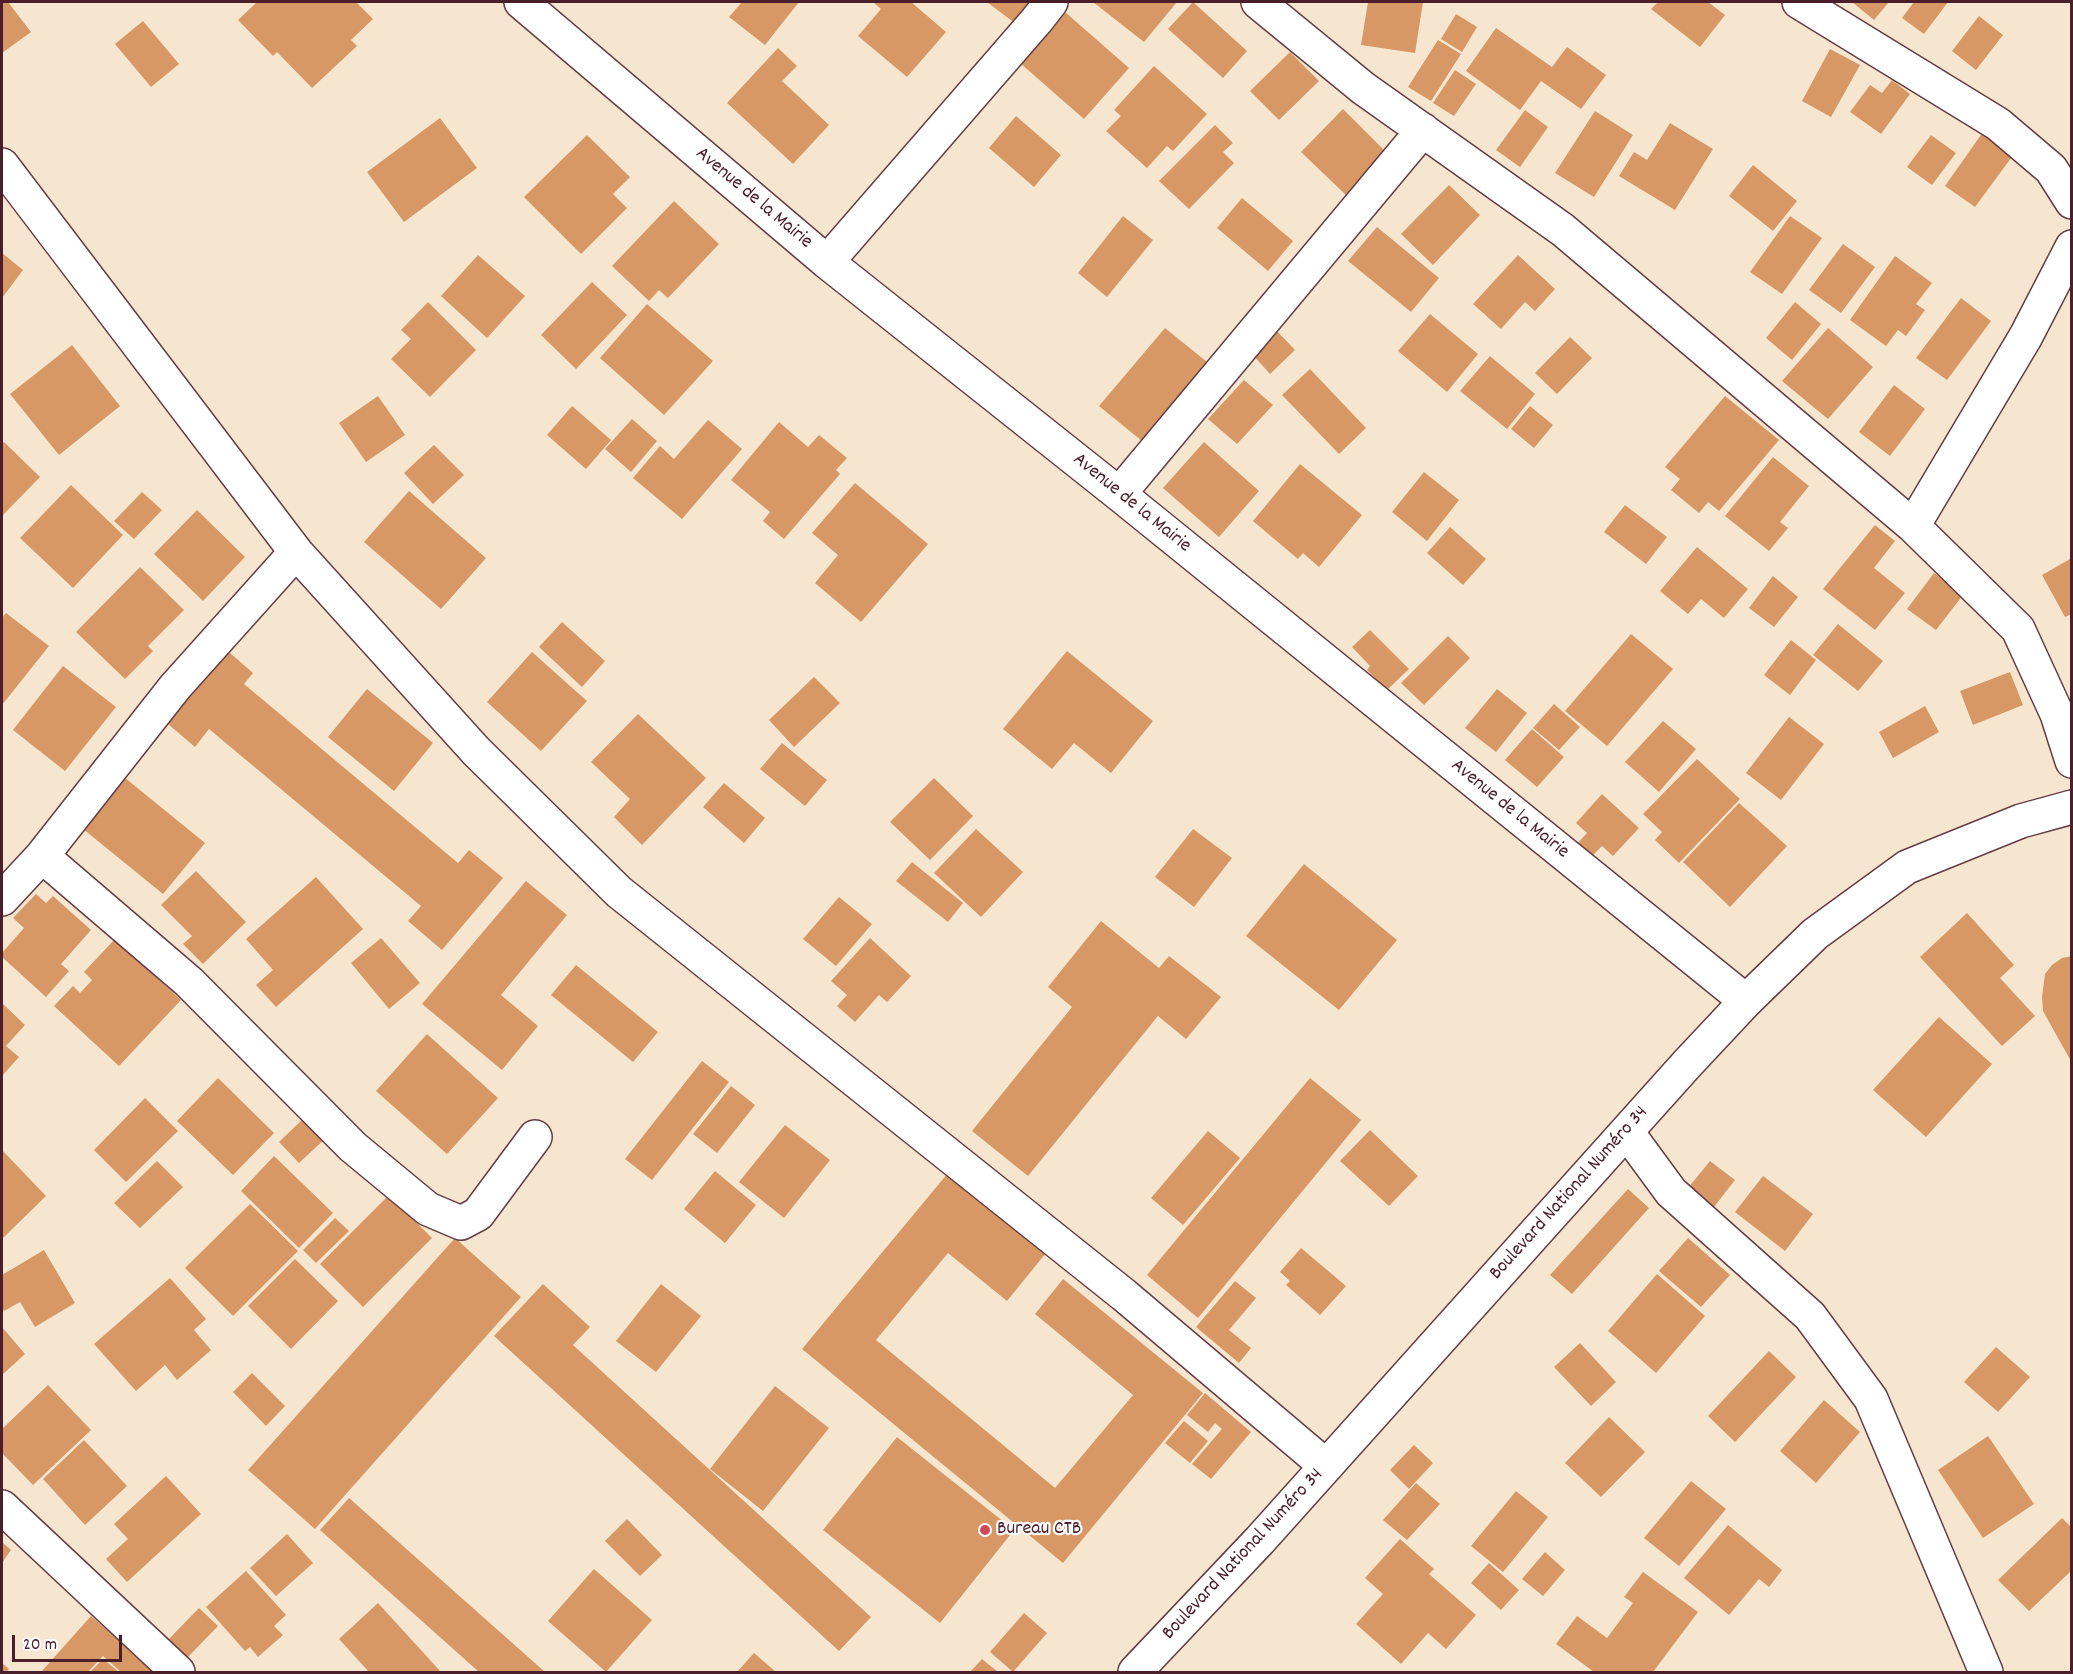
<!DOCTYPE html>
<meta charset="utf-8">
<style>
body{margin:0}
#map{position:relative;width:2073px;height:1674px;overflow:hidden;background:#f6e6d0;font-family:Dekko,sans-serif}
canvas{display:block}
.frame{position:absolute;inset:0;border:3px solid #4a1f2b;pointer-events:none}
.scale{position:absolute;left:12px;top:1635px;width:110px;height:27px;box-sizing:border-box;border:3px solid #4a1f2b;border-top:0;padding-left:8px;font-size:18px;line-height:21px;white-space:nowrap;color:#4a1f2b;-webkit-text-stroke:4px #fff;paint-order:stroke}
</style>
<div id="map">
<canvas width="2073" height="1674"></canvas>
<div class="frame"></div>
<div class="scale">20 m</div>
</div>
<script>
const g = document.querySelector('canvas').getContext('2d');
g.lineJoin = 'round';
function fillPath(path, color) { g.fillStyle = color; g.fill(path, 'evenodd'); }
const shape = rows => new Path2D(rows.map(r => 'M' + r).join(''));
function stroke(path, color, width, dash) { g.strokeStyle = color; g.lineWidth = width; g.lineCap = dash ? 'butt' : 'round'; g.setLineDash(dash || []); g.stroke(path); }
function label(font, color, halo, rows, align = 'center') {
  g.font = font + ' Dekko,sans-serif'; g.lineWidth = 4.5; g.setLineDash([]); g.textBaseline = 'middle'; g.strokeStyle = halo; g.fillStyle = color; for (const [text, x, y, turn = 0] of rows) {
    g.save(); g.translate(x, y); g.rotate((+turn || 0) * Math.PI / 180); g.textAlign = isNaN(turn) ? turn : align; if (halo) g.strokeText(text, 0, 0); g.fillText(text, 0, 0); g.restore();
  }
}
const building = shape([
 [2,2,8,2,31,32,2,53],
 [257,2,356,2,373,19,351,40,357,46,312,88,277,52,273,56,238,20],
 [742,2,799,2,765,45,729,17],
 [873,2,911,2,946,32,907,77,858,36,881,9],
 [987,2,1033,2,1016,24],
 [1093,2,1177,2,1144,42],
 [1193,2,1247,51,1223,78,1168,29],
 [1368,2,1423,2,1415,53,1361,45],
 [1658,2,1708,2,1725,15,1700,47,1651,9],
 [1852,2,1889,2,1874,20],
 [1914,2,1948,2,1924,34,1902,18],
 [1065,12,1129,68,1084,119,1020,63],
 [1456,14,1477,27,1462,52,1441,39],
 [1979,16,2003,35,1976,70,1952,51],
 [143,21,179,64,151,87,115,44],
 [1496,28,1552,67,1567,47,1606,75,1581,109,1541,81,1520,110,1466,71],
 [1438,40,1461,54,1431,101,1408,87],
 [778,48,797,66,782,81,829,125,793,164,727,103],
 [1830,49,1860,65,1831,117,1802,101],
 [1290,52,1319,81,1279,120,1250,91],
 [1154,66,1207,114,1173,151,1167,146,1147,168,1106,131,1121,116,1114,110],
 [1455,70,1476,84,1454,116,1433,103],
 [1892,80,1910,94,1881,134,1850,112,1870,85,1882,93],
 [1343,109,1386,152,1349,198,1301,152],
 [1525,110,1548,127,1520,167,1496,150],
 [1595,111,1633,135,1594,197,1555,173],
 [1016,116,1061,155,1034,187,989,148],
 [440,118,477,168,404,222,367,172],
 [1670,123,1713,149,1675,210,1619,176,1634,152,1647,160],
 [1215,125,1233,143,1223,152,1234,163,1189,209,1159,181],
 [1983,132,2014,154,1975,207,1945,186],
 [587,135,630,177,613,194,627,208,581,254,524,197],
 [1931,135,1956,153,1932,185,1907,167],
 [1753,165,1797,201,1773,231,1729,196],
 [1449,185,1480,215,1433,265,1401,234],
 [1242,198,1293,241,1268,271,1217,228],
 [674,201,719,244,668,298,659,290,649,301,612,266],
 [1123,216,1153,240,1107,297,1078,273],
 [1790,216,1822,238,1782,294,1750,272],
 [1377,227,1439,278,1411,312,1348,261],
 [1843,244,1875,267,1841,313,1809,290],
 [2,253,23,270,2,298],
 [478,255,525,296,487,338,441,296],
 [1518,255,1555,289,1535,311,1525,302,1501,329,1473,304],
 [1895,256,1932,283,1916,304,1925,310,1906,336,1898,330,1886,346,1850,320],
 [592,282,627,315,576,369,541,335],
 [1961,298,1991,321,1947,380,1916,358],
 [428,302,476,350,430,397,391,359,411,339,401,330],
 [1795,302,1821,324,1792,360,1766,338],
 [647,304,713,361,664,415,600,358],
 [1430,314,1478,354,1447,392,1398,351],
 [1165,328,1207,362,1142,441,1099,406],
 [1828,328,1873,367,1828,419,1782,381],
 [1277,331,1295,350,1270,374,1252,354],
 [1570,337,1592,358,1557,394,1535,373],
 [72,345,120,406,59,455,10,394],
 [1490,356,1535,394,1507,429,1460,391],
 [1310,369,1366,428,1339,454,1282,395],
 [1244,380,1273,405,1237,444,1208,419],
 [1894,385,1925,409,1890,456,1859,432],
 [378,396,405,435,366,462,339,423],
 [1725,396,1779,440,1719,511,1708,502,1699,513,1671,490,1680,479,1665,467],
 [572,406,611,440,586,469,547,435],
 [1530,406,1553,425,1534,448,1511,429],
 [632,419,657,441,631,472,605,449],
 [708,420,742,449,682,519,633,478,660,446,674,459],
 [779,422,808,447,819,435,847,458,836,470,840,474,784,539,763,521,770,512,731,480],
 [4,442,40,477,2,516,2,444],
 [1204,442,1259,491,1219,537,1163,488],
 [434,445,464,475,433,504,404,473],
 [1773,457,1809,486,1780,522,1788,528,1769,551,1725,516],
 [1300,464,1362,515,1319,567,1303,553,1298,559,1253,521],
 [1424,472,1459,500,1427,541,1392,512],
 [855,483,928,544,861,622,815,583,838,555,812,533],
 [71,485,123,535,73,588,20,538],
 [409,491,486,558,441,609,364,542],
 [142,492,162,510,134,539,114,521],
 [1625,505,1667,537,1646,564,1604,532],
 [197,510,245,557,203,601,154,554],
 [1875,525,1895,541,1874,568,1905,593,1875,630,1823,589],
 [1450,527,1486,559,1463,585,1427,553],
 [1697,547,1748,589,1724,618,1701,599,1688,614,1660,591],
 [2070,559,2072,614,2065,617,2042,575],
 [140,567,184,610,148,646,153,651,125,679,76,632],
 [1934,573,1963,595,1936,630,1907,609],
 [1773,576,1798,597,1774,627,1749,608],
 [6,613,49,646,2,705,2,618],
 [562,622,605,661,582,687,539,647],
 [1838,624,1883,661,1858,691,1813,655],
 [1370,630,1409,669,1387,690,1367,670,1370,666,1352,647],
 [1631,634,1673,669,1607,746,1565,711],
 [1448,636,1470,658,1424,705,1401,683],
 [1791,640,1816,660,1790,695,1764,675],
 [222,646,253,673,244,684,458,863,469,850,503,878,442,950,408,921,421,906,209,729,195,747,161,718],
 [1067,651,1153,721,1111,773,1074,743,1052,769,1003,729],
 [532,652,587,701,541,751,487,702],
 [63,666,116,707,65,771,13,730],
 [2010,672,2023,705,1973,725,1960,691],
 [814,677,840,703,794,747,769,720],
 [367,689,433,743,394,791,328,737],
 [1497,689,1527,713,1496,752,1465,728],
 [1554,704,1580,727,1559,750,1533,728],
 [1925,706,1939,732,1893,758,1879,732],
 [638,714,706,778,642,845,614,817,630,799,591,762],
 [1789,717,1824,744,1781,800,1746,773],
 [1663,721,1696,749,1659,792,1625,762],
 [1532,729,1564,757,1537,787,1505,760],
 [782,743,827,780,805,806,760,769],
 [1697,759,1740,799,1679,863,1655,840,1662,832,1643,814],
 [119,773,205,843,163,894,77,824],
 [934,778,973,816,930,860,890,822],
 [724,783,765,818,744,843,703,807],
 [1602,794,1639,828,1613,856,1602,846,1589,859,1575,846,1587,833,1576,823],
 [1739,803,1787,846,1730,907,1683,862],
 [976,829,1023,872,981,917,934,873],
 [1193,829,1232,858,1194,907,1155,877],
 [912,862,963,903,948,922,896,881],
 [1304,864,1397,940,1339,1010,1246,936],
 [196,871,246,922,203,964,183,944,192,936,161,905],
 [316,877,363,929,276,1007,256,985,273,970,246,939],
 [526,881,567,915,501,995,538,1026,502,1070,422,1004],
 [36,894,46,903,53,896,91,930,61,964,69,971,46,997,2,957,2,953,24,928,13,918],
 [839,897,872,924,836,966,803,939],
 [1967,913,2014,965,2000,978,2035,1016,2002,1046,1920,957],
 [1101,921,1159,968,1169,956,1221,997,1186,1039,1158,1016,1028,1176,972,1131,1072,1007,1048,987],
 [381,938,420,983,389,1009,351,963],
 [870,938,911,976,887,1002,879,995,855,1022,837,1006,847,995,831,981],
 [115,939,181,1000,119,1066,54,1006,73,986,80,993,92,980,84,972],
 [2072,956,2072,1063,2043,1011,2042,997,2045,974,2052,965,2062,958],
 [576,965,658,1032,633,1062,551,995],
 [2,1003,25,1025,6,1046,19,1057,2,1076],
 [1939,1017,1992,1064,1926,1137,1873,1090],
 [427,1034,498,1098,447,1154,376,1091],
 [702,1061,729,1082,652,1180,625,1159],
 [218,1078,274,1133,233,1175,177,1121],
 [1310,1078,1361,1120,1198,1318,1147,1275],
 [731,1086,755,1105,717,1153,693,1134],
 [145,1098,178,1131,126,1182,94,1150],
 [307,1115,328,1136,299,1163,279,1142],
 [785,1125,830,1160,784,1218,739,1182],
 [1370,1130,1418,1176,1389,1206,1340,1161],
 [1208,1131,1240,1158,1183,1225,1151,1198],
 [2,1150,46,1196,2,1239],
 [274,1156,333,1213,299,1248,241,1191],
 [157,1161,183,1187,140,1228,114,1203],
 [1710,1161,1735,1180,1714,1207,1688,1188],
 [715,1171,756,1205,725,1243,684,1209],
 [948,1173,1046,1253,1007,1301,948,1253,876,1340,1055,1488,1133,1395,1035,1314,1063,1279,1203,1393,1063,1563,802,1349],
 [1763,1176,1813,1214,1785,1251,1735,1212],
 [1628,1189,1649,1208,1572,1294,1550,1275],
 [389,1195,432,1238,363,1307,320,1264],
 [250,1204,298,1251,233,1316,185,1268],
 [335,1218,349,1231,316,1263,303,1250],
 [455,1238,521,1297,315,1529,248,1470],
 [1688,1238,1730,1275,1701,1307,1659,1271],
 [1301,1248,1346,1286,1320,1315,1286,1285,1290,1281,1280,1272],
 [44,1250,75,1303,35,1327,20,1302,4,1311,2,1308,2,1275],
 [295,1259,338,1301,291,1349,248,1306],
 [1657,1274,1705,1316,1656,1373,1608,1331],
 [170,1278,206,1319,194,1330,211,1350,177,1380,165,1365,136,1391,94,1344],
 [1235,1281,1256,1298,1229,1330,1251,1348,1239,1363,1196,1327],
 [543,1284,590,1327,573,1345,871,1617,839,1651,494,1336],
 [661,1284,701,1316,656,1372,616,1341],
 [2,1327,25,1354,2,1375],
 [1580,1343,1616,1382,1591,1406,1554,1367],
 [1996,1347,2030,1377,1998,1412,1964,1382],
 [1769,1351,1796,1377,1735,1442,1708,1416],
 [252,1373,285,1406,266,1426,233,1392],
 [48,1385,91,1430,33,1485,2,1453,2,1429],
 [775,1386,829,1428,763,1511,710,1469],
 [1205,1393,1251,1432,1211,1479,1192,1464,1222,1429,1215,1423,1208,1432,1187,1415],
 [1824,1400,1860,1432,1816,1483,1780,1451],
 [1609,1417,1645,1452,1601,1497,1565,1463],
 [1184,1421,1208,1441,1190,1463,1165,1443],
 [1988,1436,2034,1504,1983,1538,1938,1470],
 [897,1437,1014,1530,940,1623,823,1530],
 [84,1440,127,1486,85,1525,43,1479],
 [1414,1445,1433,1463,1409,1489,1390,1470],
 [166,1476,201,1514,127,1582,106,1559,128,1539,114,1524],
 [1691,1481,1726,1509,1679,1566,1644,1538],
 [1416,1483,1440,1504,1407,1540,1383,1520],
 [1516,1491,1548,1517,1503,1572,1471,1546],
 [349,1498,545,1672,479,1672,320,1530],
 [2062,1518,2072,1528,2072,1570,2029,1611,1998,1580],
 [627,1519,662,1555,640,1576,605,1541],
 [1728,1525,1782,1570,1769,1587,1759,1579,1729,1615,1684,1578],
 [287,1534,313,1563,276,1596,250,1568],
 [1400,1539,1434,1569,1429,1574,1476,1615,1446,1649,1428,1633,1401,1664,1356,1624,1383,1594,1365,1578],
 [2,1542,11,1550,2,1563],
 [1545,1552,1565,1570,1543,1596,1522,1579],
 [1489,1563,1519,1590,1501,1610,1471,1583],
 [594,1569,652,1620,606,1672,548,1621],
 [246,1571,286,1615,274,1626,283,1635,258,1657,250,1647,245,1651,206,1607],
 [1643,1572,1698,1612,1653,1672,1594,1672,1556,1644,1577,1616,1607,1638,1633,1603,1624,1597],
 [378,1603,441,1672,369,1672,339,1639],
 [199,1608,218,1626,187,1658,168,1640],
 [1024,1613,1047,1633,1013,1672,990,1652],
 [91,1616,154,1672,121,1672,103,1656,88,1672,44,1672,42,1671],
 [754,1653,776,1672,737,1672],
 [103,1659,119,1672,90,1672],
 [982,1659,998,1672,970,1672],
 [2,1663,9,1669,6,1672,2,1672]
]);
const street = shape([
 [521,2,827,262,1119,494,1746,1001],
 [1258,2,1363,88,1563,230,1913,526,2018,629,2057,714,2072,761],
 [1799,2,1998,124,2051,169,2072,202],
 [2,165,296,552,476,751,619,892,1124,1295,1326,1466],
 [827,262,1037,20,1051,2],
 [1119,494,1423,130],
 [1913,526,2026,336,2072,247],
 [42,856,189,982,353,1147,428,1209,461,1223,478,1214,535,1137],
 [2,899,42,856,175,687,296,552],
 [1627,1132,1671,1192,1810,1316,1871,1399,1986,1672],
 [2,1507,178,1672]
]);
const secondary = shape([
 [1135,1672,1260,1540,1686,1065,1746,1001,1815,934,1907,867,2021,821,2072,807]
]);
const markers = [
 [985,1530,6,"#d1495b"]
];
const streetNames = [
 ["Avenue de la Mairie",753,199,40],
 ["Avenue de la Mairie",1131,504,39],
 ["Avenue de la Mairie",1509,810,39],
 ["Boulevard National Numéro 34",1570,1194,-48],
 ["Boulevard National Numéro 34",1244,1555,-47]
];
const poiNames = [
 ["Bureau CTB",997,1530]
];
fillPath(building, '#d79865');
stroke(street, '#643d44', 36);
stroke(secondary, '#643d44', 36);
stroke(street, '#fff', 33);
stroke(secondary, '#fff', 33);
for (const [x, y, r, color] of markers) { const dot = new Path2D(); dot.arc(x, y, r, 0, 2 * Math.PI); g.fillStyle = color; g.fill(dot); stroke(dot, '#fff', 2); }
label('20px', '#4a1f2b', '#fff', streetNames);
label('20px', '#4a1f2b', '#fff', poiNames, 'left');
</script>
